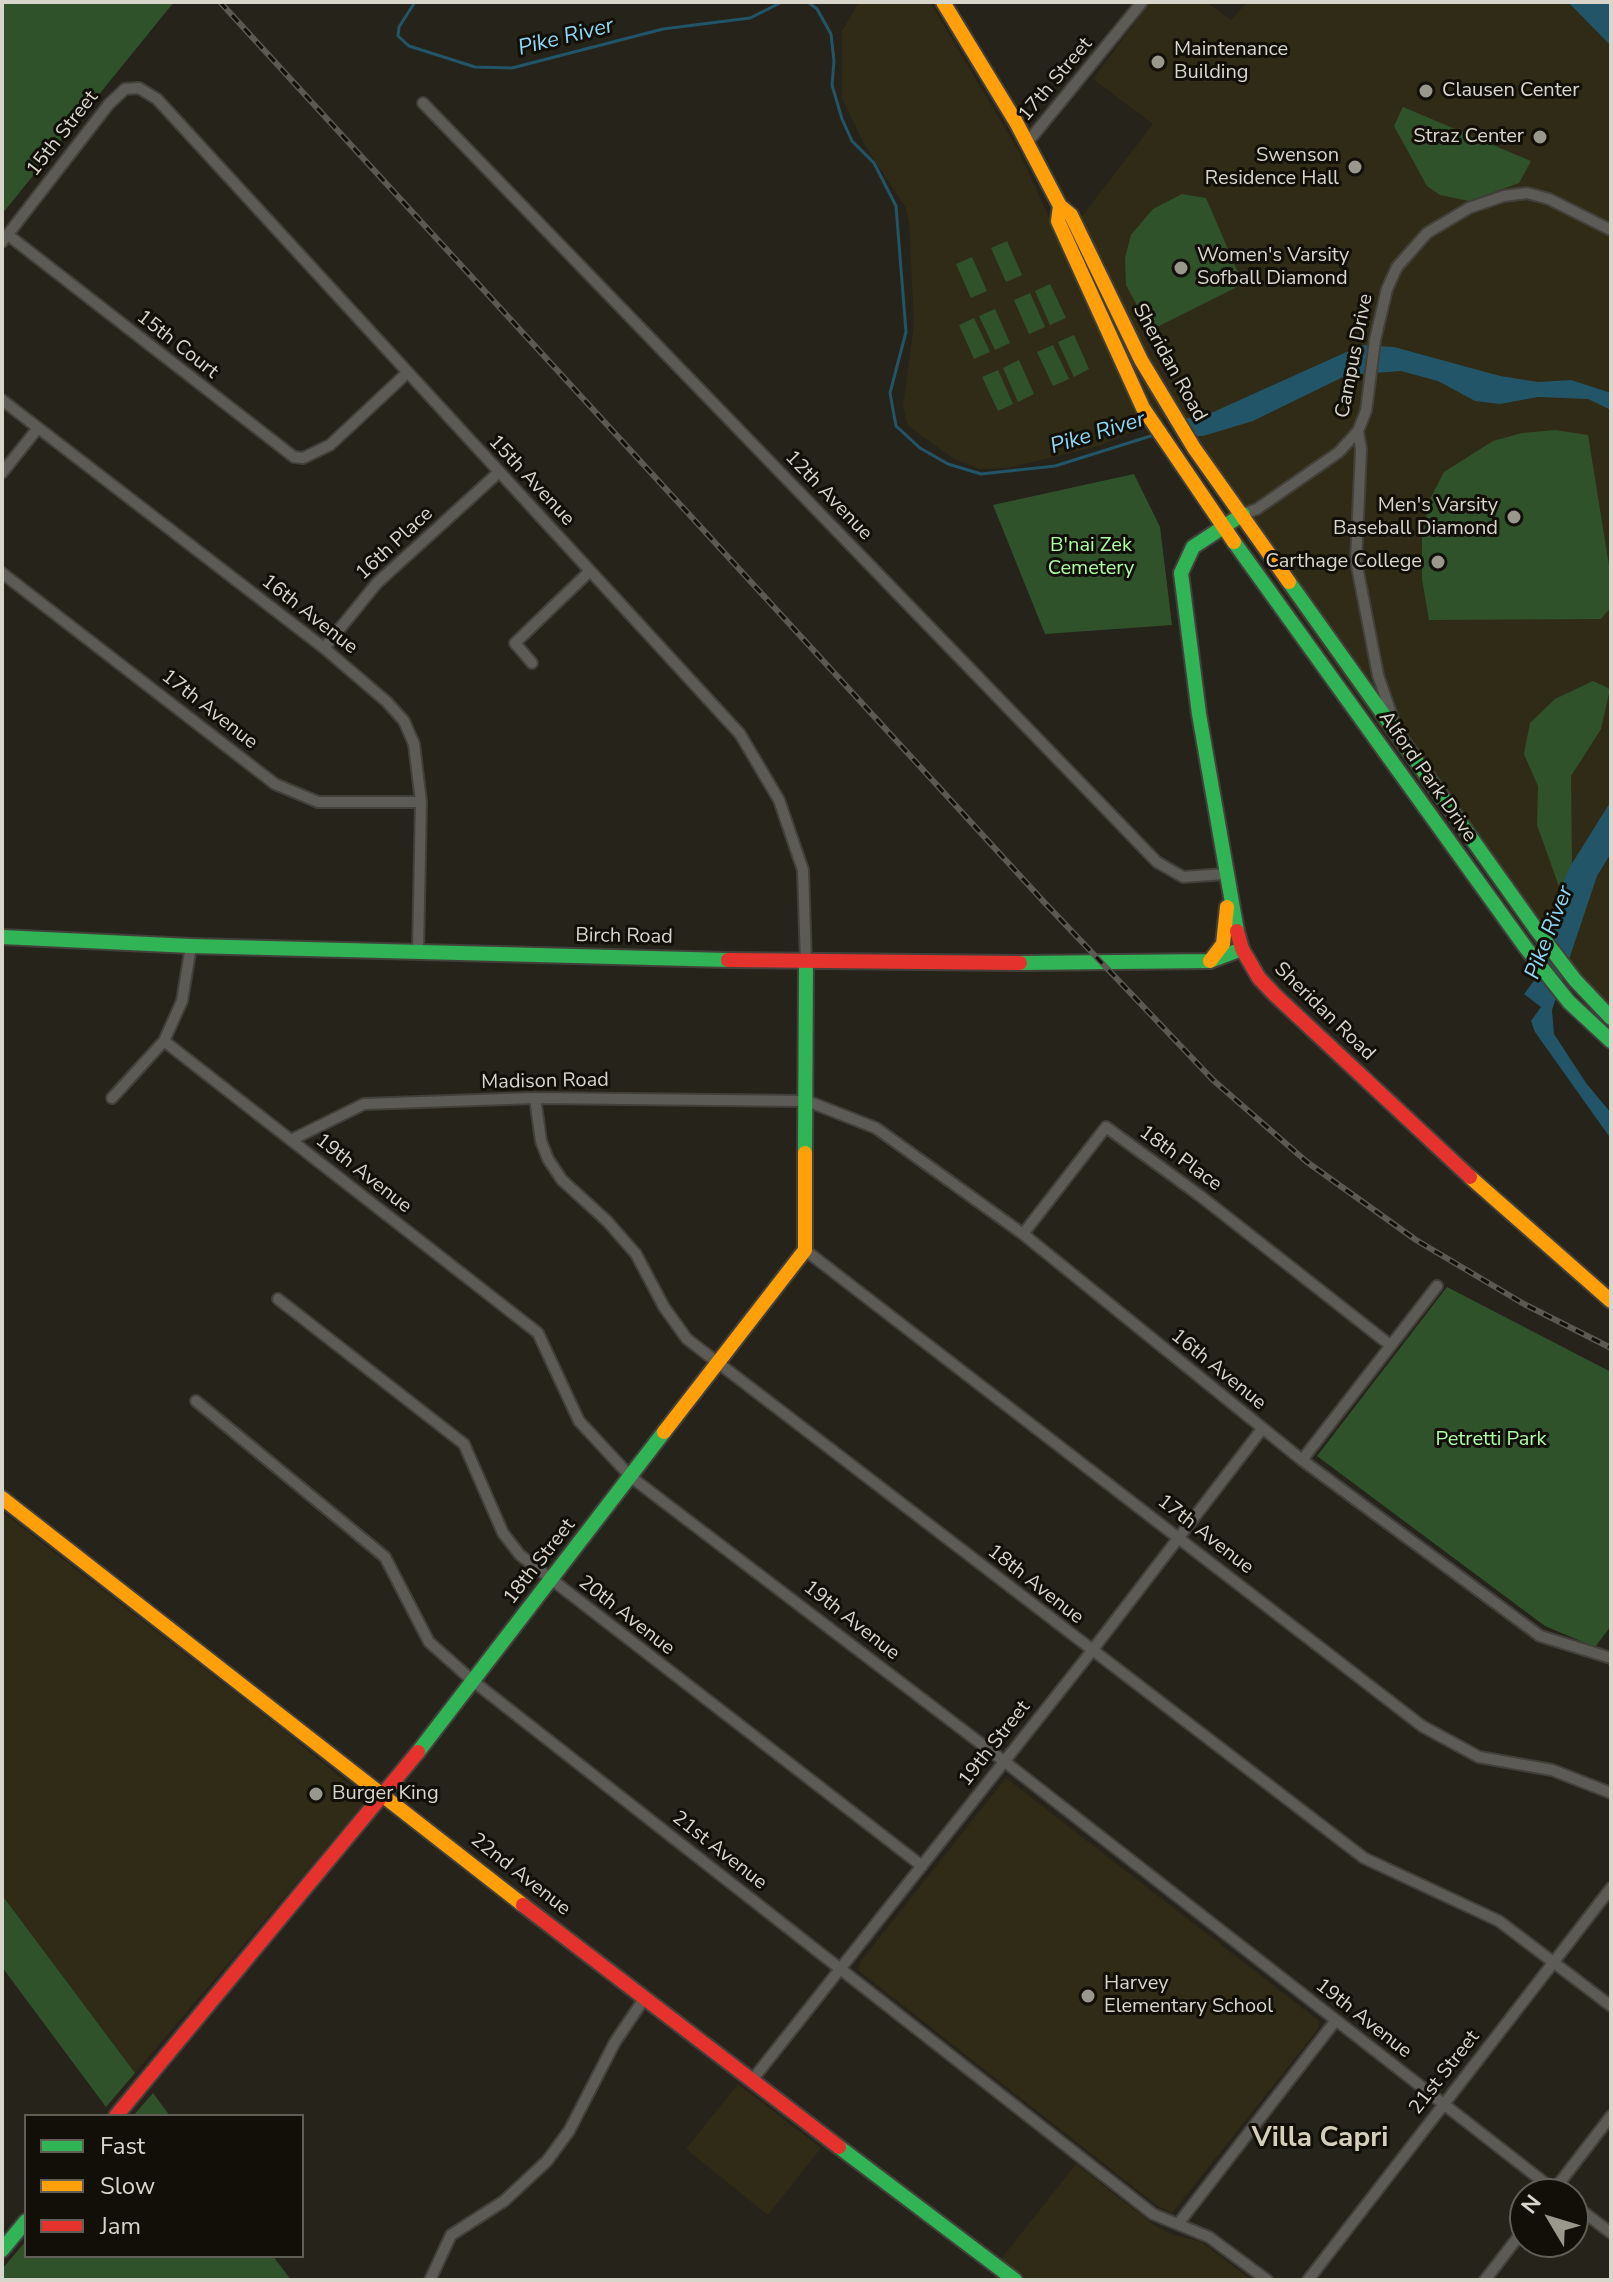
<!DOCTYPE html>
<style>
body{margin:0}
#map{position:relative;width:1613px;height:2282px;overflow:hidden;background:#26231b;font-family:"Nunito Sans",sans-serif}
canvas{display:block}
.frame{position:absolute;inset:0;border:4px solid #d8d5cb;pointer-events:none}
.legend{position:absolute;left:24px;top:2114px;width:280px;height:144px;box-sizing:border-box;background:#110f08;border:2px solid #615e56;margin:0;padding:10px 14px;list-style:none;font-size:24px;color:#d8d5cb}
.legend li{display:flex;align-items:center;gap:16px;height:40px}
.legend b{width:40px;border:2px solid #615e56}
.north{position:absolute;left:1509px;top:2178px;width:80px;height:80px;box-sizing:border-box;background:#110f08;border:2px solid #615e56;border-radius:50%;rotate:308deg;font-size:22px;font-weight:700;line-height:32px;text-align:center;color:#d8d5cb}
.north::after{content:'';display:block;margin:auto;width:28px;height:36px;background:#9a978d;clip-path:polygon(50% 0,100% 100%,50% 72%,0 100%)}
</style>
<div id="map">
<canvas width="1613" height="2282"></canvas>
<div class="frame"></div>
<ul class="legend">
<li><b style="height:10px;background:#30b455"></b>Fast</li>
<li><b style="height:10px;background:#ff9f0a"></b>Slow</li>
<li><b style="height:10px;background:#e5322d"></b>Jam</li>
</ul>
<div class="north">N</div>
</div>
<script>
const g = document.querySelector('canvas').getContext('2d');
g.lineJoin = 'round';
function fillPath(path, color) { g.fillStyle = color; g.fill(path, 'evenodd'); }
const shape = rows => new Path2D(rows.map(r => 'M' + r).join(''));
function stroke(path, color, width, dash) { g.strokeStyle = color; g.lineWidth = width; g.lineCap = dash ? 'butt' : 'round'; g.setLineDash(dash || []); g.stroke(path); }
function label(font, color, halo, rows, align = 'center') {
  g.font = font + ' "Nunito Sans",sans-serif'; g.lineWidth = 6; g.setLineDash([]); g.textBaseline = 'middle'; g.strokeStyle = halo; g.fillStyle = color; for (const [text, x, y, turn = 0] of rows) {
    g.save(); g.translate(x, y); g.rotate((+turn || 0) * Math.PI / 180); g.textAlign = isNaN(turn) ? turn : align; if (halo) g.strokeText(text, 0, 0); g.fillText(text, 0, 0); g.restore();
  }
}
const built = shape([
 [859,2,930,2,1019,152,1052,224,1079,220,1153,124,1093,79,1150,2,1206,2,1231,20,1247,2,1568,2,1611,46,1611,1029,1590,1010,1464,844,1328,656,1166,418,1102,445,1008,468,981,469,954,459,908,426,903,406,914,325,909,221,906,208,864,144,842,98,842,31],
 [2,1512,283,1730,359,1793,364,1803,135,2073,2,1895],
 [1006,1778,1319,2021,1318,2029,1172,2213,1159,2207,858,1970,861,1961],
 [738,2084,821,2148,768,2215,686,2149],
 [1076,2164,1154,2225,1173,2235,1202,2242,1251,2280,1028,2280,1001,2259]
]);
const green = shape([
 [2,2,174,2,2,214],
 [1403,107,1531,161,1519,183,1469,201,1440,195,1427,186,1394,126],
 [1182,194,1206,198,1240,277,1235,288,1157,327,1139,309,1126,285,1125,258,1131,235,1153,209],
 [1007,241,1022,275,1006,282,991,248],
 [972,257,987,291,971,298,956,264],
 [1050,284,1066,318,1050,325,1035,291],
 [1030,293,1045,327,1029,334,1014,300],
 [995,309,1010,343,995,350,979,316],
 [974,318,990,352,974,359,959,325],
 [1074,335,1089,369,1074,377,1058,342],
 [1053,345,1069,379,1053,386,1037,352],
 [1019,360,1034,394,1018,402,1003,368],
 [998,370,1013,404,998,411,982,377],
 [1555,430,1588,435,1611,578,1611,607,1601,619,1429,620,1422,579,1422,536,1430,499,1444,472,1493,441,1522,433],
 [1134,474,1160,527,1172,625,1045,634,993,505],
 [1593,681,1610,689,1601,729,1571,776,1572,864,1561,892,1537,825,1538,786,1524,754,1530,723,1555,699],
 [1447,1287,1611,1372,1611,1626,1595,1647,1545,1626,1317,1456],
 [2,1895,135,2073,106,2107,2,1967],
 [153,2093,170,2116,133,2116],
 [26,2241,26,2256,273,2256,291,2280,2,2280,2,2269]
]);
const water = shape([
 [1568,2,1611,2,1611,46],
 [1362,345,1394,347,1500,376,1538,382,1571,380,1611,393,1611,410,1588,399,1538,397,1500,404,1475,401,1438,381,1401,371,1347,375,1253,421,1203,436,1196,436,1184,419,1211,413],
 [1611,801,1611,853,1597,876,1552,1010,1554,1034,1586,1083,1611,1113,1611,1139,1535,1032,1531,1021,1541,1007,1524,994,1536,978,1553,938,1556,905,1568,870]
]);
const stream = shape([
 [415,2,399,27,398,36,409,46,475,67,512,68,663,29,750,18,782,2],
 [808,2,817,9,831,34,834,61,832,85,842,119,852,141,874,163,896,206,906,332,890,393,896,426,920,448,948,464,981,474,1055,466,1154,435]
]);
const street = shape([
 [423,103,1157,862,1183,877,1225,874],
 [1027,143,1142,2],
 [8,235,294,457,303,458,330,445,407,373],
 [2,242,109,104,125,89,139,88,157,99,740,734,779,800,803,870,806,962],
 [2,400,324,648,387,702,404,721,414,744,421,802,418,952],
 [2,473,38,428],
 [1243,514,1257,509,1339,452,1358,431],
 [2,573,275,784,318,802,421,802],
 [324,648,377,583,498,473],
 [532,663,515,643,590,571],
 [1393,719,1378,675,1356,561,1361,449,1358,431,1366,411,1375,340,1387,289,1397,267,1427,233,1469,208,1504,196,1527,193,1549,199,1611,230],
 [164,1041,538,1333,579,1421,631,1477,1005,1762,1559,2194],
 [112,1098,164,1041,182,1001,191,946],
 [535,1098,541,1141,548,1159,562,1180,607,1221,636,1254,664,1307,687,1339,1364,1858,1499,1921,1611,2006],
 [291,1140,364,1104,535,1098,807,1101,876,1128,1023,1234,1302,1460,1540,1636,1611,1658],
 [1023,1234,1106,1127,1199,1195,1390,1345],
 [805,1250,1422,1726,1479,1757,1552,1770,1611,1793],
 [278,1299,464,1444,503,1533,520,1555,922,1866],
 [196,1401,385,1557,429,1642,473,1681,1153,2214,1209,2237,1267,2280],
 [1302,1460,1437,1286],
 [753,2079,1091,1652,1262,1429],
 [1551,2194,1611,2116],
 [1573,2204,1611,2233],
 [1178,2224,1336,2020],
 [430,2280,451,2235,504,2201,547,2161,569,2131,615,2042,644,1999],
 [1308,2280,1611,1888],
 [1485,2280,1525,2228]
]);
const fast = shape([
 [1234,542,1526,948,1569,1002,1611,1041],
 [1289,582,1536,929,1575,980,1611,1018],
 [1237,931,1199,714,1181,573,1193,547,1243,514],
 [2,937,191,946,728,960],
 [1020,963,1210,961,1242,949],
 [805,1153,806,962],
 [418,1752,664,1432],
 [839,2147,1015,2280],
 [2,2250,26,2221]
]);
const slow = shape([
 [943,2,1016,122,1060,206,1071,215,1141,360,1194,448,1289,582],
 [1060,206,1058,221,1143,408,1234,542],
 [1210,961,1223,944,1227,907],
 [1470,1177,1611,1301],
 [664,1432,805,1250,805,1153],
 [2,1498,523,1905]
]);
const jam = shape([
 [1237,931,1242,949,1259,978,1275,995,1470,1177],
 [728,960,1020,963],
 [523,1905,839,2147],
 [116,2116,418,1752]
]);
const rail = shape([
 [220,2,1044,902,1213,1080,1307,1162,1416,1240,1524,1304,1611,1348]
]);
const markers = [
 [1158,62,8,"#9a978d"],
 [1426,91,8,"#9a978d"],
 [1540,137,8,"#9a978d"],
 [1355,167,8,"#9a978d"],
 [1181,268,8,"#9a978d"],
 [1514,517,8,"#9a978d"],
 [1438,562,8,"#9a978d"],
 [316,1794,8,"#9a978d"],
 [1088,1996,8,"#9a978d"]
];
const poiNames = [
 ["Maintenance",1174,50],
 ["Building",1174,73],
 ["Clausen Center",1442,91],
 ["Straz Center",1524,137,"right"],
 ["Swenson",1339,156,"right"],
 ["Residence Hall",1339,179,"right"],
 ["Women's Varsity",1197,256],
 ["Sofball Diamond",1197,279],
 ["Men's Varsity",1498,506,"right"],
 ["Baseball Diamond",1498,529,"right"],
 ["Carthage College",1422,562,"right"],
 ["Burger King",332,1794],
 ["Harvey",1104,1984],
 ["Elementary School",1104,2007]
];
const streetNames = [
 ["17th Street",1056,80,-50],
 ["15th Street",63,134,-52],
 ["15th Court",177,345,38],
 ["Campus Drive",1355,356,-79],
 ["Sheridan Road",1169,363,61],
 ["15th Avenue",531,481,47],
 ["12th Avenue",828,496,46],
 ["16th Place",395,544,-43],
 ["16th Avenue",309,615,38],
 ["17th Avenue",209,710,38],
 ["Alford Park Drive",1427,777,55],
 ["Birch Road",624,937,1],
 ["Sheridan Road",1324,1012,44],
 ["Madison Road",545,1082,-1],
 ["18th Place",1180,1159,36],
 ["19th Avenue",363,1174,38],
 ["16th Avenue",1218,1370,39],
 ["17th Avenue",1205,1535,38],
 ["18th Street",540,1562,-52],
 ["18th Avenue",1035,1585,38],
 ["20th Avenue",626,1616,38],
 ["19th Avenue",851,1621,38],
 ["19th Street",995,1744,-52],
 ["21st Avenue",719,1851,38],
 ["22nd Avenue",520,1875,38],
 ["19th Avenue",1363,2019,38],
 ["21st Street",1445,2073,-52]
];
const parkNames = [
 ["B'nai Zek",1091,546],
 ["Cemetery",1091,569],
 ["Petretti Park",1491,1440]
];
const waterNames = [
 ["Pike River",566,38,-14],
 ["Pike River",1098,434,-17],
 ["Pike River",1550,933,-69]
];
const districtNames = [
 ["Villa Capri",1320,2139]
];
fillPath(built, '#302b16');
fillPath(green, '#30522b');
fillPath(water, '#225567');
stroke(stream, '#225567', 3);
stroke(street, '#42403a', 14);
stroke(fast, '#42403a', 18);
stroke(slow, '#42403a', 18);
stroke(jam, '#42403a', 18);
stroke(street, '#5d5b55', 10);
stroke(fast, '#30b455', 14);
stroke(slow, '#ff9f0a', 14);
stroke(jam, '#e5322d', 14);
stroke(rail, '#5c5952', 6);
stroke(rail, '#110f08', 3, [9]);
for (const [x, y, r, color] of markers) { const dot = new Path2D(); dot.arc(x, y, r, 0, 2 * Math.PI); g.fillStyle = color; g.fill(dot); stroke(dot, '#110f08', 3); }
label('20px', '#d8d5cb', '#110f08', poiNames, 'left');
label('20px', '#d8d5cb', '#110f08', streetNames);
label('20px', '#aefca4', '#110f08', parkNames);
label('italic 22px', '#8ed8f6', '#110f08', waterNames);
label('bold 28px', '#d4ceba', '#110f08', districtNames);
</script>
